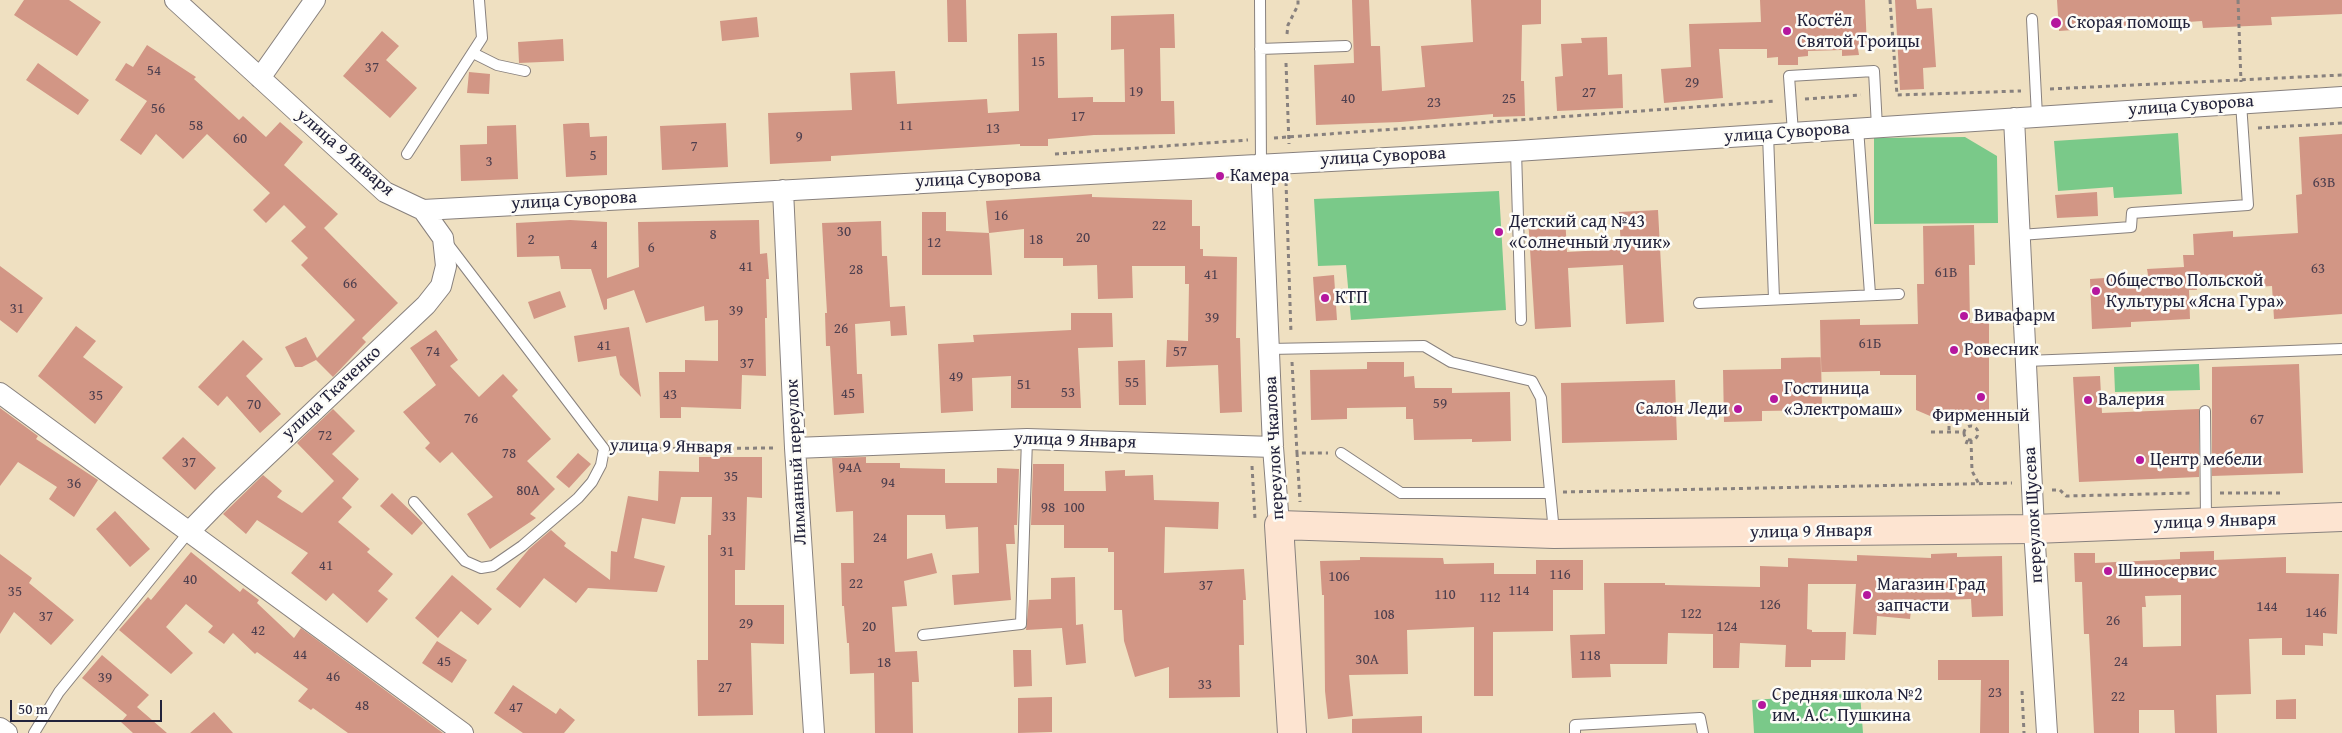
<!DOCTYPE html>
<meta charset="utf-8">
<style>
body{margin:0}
#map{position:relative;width:2342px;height:733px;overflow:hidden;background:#efe0c1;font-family:"Gentium Book Plus",serif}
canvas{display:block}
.scale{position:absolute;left:10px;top:700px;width:152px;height:22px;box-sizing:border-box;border:2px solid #22223b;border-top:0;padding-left:6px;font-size:15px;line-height:18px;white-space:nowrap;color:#22223b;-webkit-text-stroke:4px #fdfcf7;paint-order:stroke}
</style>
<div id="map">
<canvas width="2342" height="733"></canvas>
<div class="scale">50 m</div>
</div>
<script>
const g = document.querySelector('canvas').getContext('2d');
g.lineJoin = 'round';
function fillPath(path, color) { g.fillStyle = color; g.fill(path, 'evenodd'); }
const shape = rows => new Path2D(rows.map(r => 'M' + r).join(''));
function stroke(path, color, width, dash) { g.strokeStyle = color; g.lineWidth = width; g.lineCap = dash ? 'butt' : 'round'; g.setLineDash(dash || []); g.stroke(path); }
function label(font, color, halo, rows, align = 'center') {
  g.font = font + ' "Gentium Book Plus",serif'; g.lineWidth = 5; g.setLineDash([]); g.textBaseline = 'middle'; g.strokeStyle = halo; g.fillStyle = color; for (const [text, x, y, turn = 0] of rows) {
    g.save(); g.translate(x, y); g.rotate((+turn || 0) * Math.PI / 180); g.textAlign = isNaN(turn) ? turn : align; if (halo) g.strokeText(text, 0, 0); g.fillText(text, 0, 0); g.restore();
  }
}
const green = shape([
 [2178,133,2182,194,2114,198,2113,187,2058,191,2054,141],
 [1965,137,1997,156,1998,223,1874,224,1874,138],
 [1499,191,1506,310,1351,320,1346,265,1318,266,1314,199],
 [2199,364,2200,390,2115,392,2114,367],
 [1860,693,1863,733,1754,733,1752,700]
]);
const building = shape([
 [24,0,69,0,101,22,77,56,14,15],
 [947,0,966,0,967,42,948,42],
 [1352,0,1369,0,1371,46,1380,46,1382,91,1425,87,1421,46,1473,42,1471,0,1541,0,1541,24,1522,25,1521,81,1524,81,1525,116,1493,117,1493,114,1400,122,1316,125,1314,65,1354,63],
 [1760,0,1865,0,1867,49,1858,49,1859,55,1842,56,1842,50,1808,51,1808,56,1798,57,1798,65,1778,65,1778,57,1767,58,1767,49,1719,49,1723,98,1664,103,1661,69,1691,67,1689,24,1761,22],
 [1895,0,1916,0,1917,9,1932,8,1936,67,1923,68,1924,89,1900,90],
 [2057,0,2342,0,2342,14,2271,17,2272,25,2203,28,2202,21,2059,31],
 [1174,14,1175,48,1160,48,1161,101,1174,101,1175,134,1094,135,1048,139,1048,146,1020,146,1020,144,831,156,831,161,770,164,768,113,852,110,850,73,895,71,897,104,987,99,988,113,1019,111,1018,34,1057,33,1058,98,1093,97,1093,102,1125,102,1124,49,1111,50,1111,16],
 [757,17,759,37,722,41,720,21],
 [382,31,399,46,386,60,417,88,390,118,343,76],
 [1607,37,1608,75,1622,74,1623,108,1557,111,1555,77,1563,76,1561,44,1582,43,1581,38],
 [563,39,564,61,519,63,518,42],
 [147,45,196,77,194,79,239,120,243,116,266,137,280,122,303,142,284,165,338,214,324,228,398,303,362,338,366,342,333,377,316,360,302,367,295,367,285,347,306,337,317,358,355,320,301,265,308,258,291,241,306,227,284,205,266,223,253,210,270,193,207,134,183,159,156,134,141,155,120,140,147,101,115,80,126,63,133,67],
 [38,63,89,100,78,115,26,80],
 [469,72,490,74,489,94,467,93],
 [578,123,589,123,590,137,607,136,607,175,566,177,563,124],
 [726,123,728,167,662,170,660,126],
 [516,125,518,179,461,181,460,145,487,144,487,126],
 [2342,134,2342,314,2274,319,2272,286,2256,287,2256,282,2196,286,2197,290,2189,290,2190,319,2131,322,2131,327,2092,329,2090,279,2148,275,2147,269,2184,267,2183,255,2194,255,2193,234,2233,231,2233,237,2298,233,2296,195,2302,194,2299,137],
 [2097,192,2098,216,2057,218,2055,195],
 [1092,194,1092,197,1192,200,1192,226,1200,226,1200,249,1203,249,1203,256,1237,257,1236,338,1240,338,1242,412,1220,413,1218,365,1166,367,1167,340,1188,341,1189,284,1185,284,1185,266,1132,266,1133,298,1098,299,1097,265,1063,266,1063,258,1024,258,1024,229,989,233,986,201],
 [1658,210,1664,322,1626,324,1623,265,1568,268,1571,327,1535,329,1528,217,1565,215,1567,252,1621,249,1619,212],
 [922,212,946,212,946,231,989,233,992,275,922,275],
 [570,220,607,222,607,278,639,267,638,222,759,220,760,254,767,253,769,279,766,279,767,318,765,318,766,376,742,375,741,409,681,407,681,418,660,418,659,372,685,372,685,360,718,361,718,320,705,321,704,306,646,323,634,290,607,299,607,309,604,310,591,269,561,269,559,256,517,257,516,223],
 [881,221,882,256,887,256,890,307,905,306,907,335,891,336,890,321,855,324,857,374,862,374,864,413,834,415,830,346,826,346,825,313,827,313,822,223],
 [1974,225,1975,265,1969,265,1970,323,1989,323,1989,413,1963,414,1949,424,1916,410,1916,375,1880,375,1880,371,1821,372,1820,320,1860,319,1860,325,1918,324,1917,284,1924,284,1923,226],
 [0,266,43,298,17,333,0,320],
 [1334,275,1337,320,1316,321,1313,277],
 [560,291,566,307,534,319,528,302],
 [1071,313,1112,313,1113,347,1078,348,1081,408,1011,408,1011,376,972,378,973,411,941,413,938,344,974,342,973,335,1071,330],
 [76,326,96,341,83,357,123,387,95,424,38,376],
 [629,327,641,397,620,375,616,356,578,362,574,336],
 [436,330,458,360,450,366,479,397,503,374,518,390,512,396,551,439,527,461,555,489,530,514,536,518,490,549,467,514,493,497,452,452,440,463,425,448,430,443,403,412,436,385,410,348],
 [243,340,263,359,246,376,281,414,260,433,227,396,218,406,198,387],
 [1821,357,1822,410,1762,411,1762,421,1724,422,1723,370,1781,369,1781,358],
 [1145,360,1146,405,1119,405,1118,361],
 [1367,362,1404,362,1404,377,1414,376,1415,388,1452,388,1452,393,1510,392,1511,441,1472,442,1472,439,1414,440,1413,419,1406,419,1406,407,1347,408,1347,419,1311,420,1310,370,1367,369],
 [2299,364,2303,473,2212,476,2212,367],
 [2100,376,2102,413,2199,409,2199,477,2079,482,2073,377],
 [1675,380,1677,440,1562,443,1561,383],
 [0,408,38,436,36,439,98,480,74,517,49,499,57,487,18,462,0,486],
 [333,409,355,431,332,454,359,479,342,498,352,507,338,522,370,549,367,552,393,574,378,591,388,599,367,623,333,593,326,601,291,573,308,553,257,520,246,534,223,514,263,475,282,491,277,497,302,513,334,481,297,443],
 [183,437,216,468,195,490,162,458],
 [578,453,591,464,569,488,556,477],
 [699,457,762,457,762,498,747,497,745,570,735,570,735,605,784,605,784,644,751,643,753,715,698,716,697,660,708,660,708,535,711,535,712,497,681,497,675,524,642,518,634,558,665,566,657,592,588,588,576,603,544,578,520,608,496,589,529,549,551,530,566,543,564,546,610,580,611,551,617,552,628,496,658,501,659,471,699,472],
 [866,457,866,463,900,463,900,468,945,469,945,483,997,483,997,468,1019,469,1017,525,1014,525,1015,544,1006,544,1011,600,954,605,952,575,979,573,978,527,946,529,945,515,907,515,907,559,932,553,937,573,904,581,907,606,892,607,895,652,917,651,919,682,912,682,913,733,875,733,874,673,850,674,849,643,847,643,844,606,842,606,841,563,854,563,853,511,836,512,832,458],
 [1033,464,1064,464,1064,491,1106,491,1105,471,1125,470,1125,476,1153,475,1154,500,1219,502,1218,529,1165,527,1164,573,1244,569,1246,600,1243,600,1244,645,1239,645,1240,697,1169,698,1169,667,1135,677,1124,641,1122,610,1114,610,1114,552,1108,552,1108,548,1064,548,1064,525,1031,525],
 [392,493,423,523,412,535,380,506],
 [115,511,150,549,130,567,96,529],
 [2214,551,2214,560,2286,557,2286,573,2339,574,2337,634,2323,633,2323,646,2305,645,2305,655,2282,655,2282,638,2249,639,2251,694,2216,695,2217,733,2175,733,2174,710,2139,710,2139,733,2094,733,2089,634,2084,634,2082,582,2075,582,2074,553,2095,553,2095,563,2180,559,2180,552],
 [2181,595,2181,646,2143,647,2142,607,2146,607,2145,596],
 [191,552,240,592,243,588,259,600,257,603,294,638,301,628,443,733,348,733,313,708,311,710,298,701,308,689,257,652,255,654,233,633,224,644,208,632,213,626,186,604,166,627,193,653,171,674,119,630,148,597,151,600],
 [1957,553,1957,557,2002,556,2003,616,1972,617,1971,599,1912,601,1910,619,1877,616,1876,635,1853,634,1856,584,1808,584,1807,629,1812,630,1812,632,1846,632,1845,660,1811,660,1811,667,1785,667,1786,645,1740,643,1739,668,1713,668,1713,634,1668,633,1667,664,1610,664,1611,677,1572,678,1570,635,1605,634,1604,583,1665,583,1665,585,1760,587,1760,566,1788,567,1788,558,1857,561,1857,555,1931,558,1931,554],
 [0,554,32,578,29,583,74,620,51,645,14,612,0,634],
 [1360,557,1443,558,1444,564,1494,563,1494,574,1536,574,1536,560,1583,560,1583,590,1553,590,1553,631,1493,632,1493,696,1474,696,1474,627,1407,630,1408,674,1349,675,1353,716,1328,719,1325,691,1324,595,1322,595,1320,561,1360,560],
 [452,575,492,609,478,625,461,611,438,638,415,618],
 [1075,577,1076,625,1083,624,1086,663,1066,665,1062,628,1026,630,1029,600,1051,599,1051,578],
 [437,641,467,660,452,683,422,663],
 [1013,650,1031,650,1032,686,1014,687],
 [102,655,149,695,137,707,167,733,133,733,121,722,127,715,82,678],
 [1938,660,2009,660,2009,733,1980,733,1981,680,1938,680],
 [513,685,556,714,560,708,575,720,564,733,523,733,494,713],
 [1052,697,1052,732,1018,733,1018,698],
 [2296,699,2296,719,2276,719,2276,700],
 [214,712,233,733,190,733],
 [1422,716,1422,733,1352,733,1352,719]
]);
const path = shape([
 [1890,0,1897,95,2021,91],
 [2238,0,2241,82],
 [1287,34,1288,25,1298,5,1298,0],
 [1286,63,1289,144],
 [2050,89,2342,75],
 [1805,99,1861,95],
 [2258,128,2342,123],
 [1274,138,1776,101],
 [1055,154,1248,140],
 [1286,182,1291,333],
 [1292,362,1297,453,1328,453],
 [1949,426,1949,432],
 '1964 433a7 7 0 1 1 14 0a7 7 0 1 1-14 0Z',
 [1931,432,1965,432],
 [1971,440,1972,471,1979,484],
 [1966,444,1968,439],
 [617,449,776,448],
 [1297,453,1300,502],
 [1252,466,1255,519],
 [2052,490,2060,490,2066,496,2191,493],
 [1563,492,2012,483],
 [2220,493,2284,493],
 [2022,691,2024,733]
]);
const lane = shape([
 [1260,0,1261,163],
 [2032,19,2037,116],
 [1260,49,1346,46],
 [473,53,497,65,525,71],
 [1858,128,1870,294],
 [1793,133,1789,76,1874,71,1877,127],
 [1768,134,1774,299],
 [1516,151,1521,320],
 [407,154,482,38,479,0],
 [2020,235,2131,227,2132,213,2248,205,2241,103],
 [1699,303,1899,294],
 [1269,349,1424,346,1451,362,1532,381,1541,398,1554,532],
 [2026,361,2342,349],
 [2205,411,2206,521],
 [1341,453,1401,493,1550,493],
 [414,502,465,561,481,568,493,566,522,546,578,498,592,482,601,465,604,449,447,243],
 [923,635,1021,624,1027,439],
 [34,733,59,692,188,533],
 [1575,733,1575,725,1700,718,1703,733]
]);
const street = shape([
 [175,0,385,192,423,210,443,238,446,266,441,286,426,305,223,497,188,533],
 [260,78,315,0],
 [2014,118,2034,529,2047,733],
 [1261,163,1273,447,1279,525],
 [783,190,795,448,814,733],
 [423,210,1516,151,2342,97],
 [0,393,463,733],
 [795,448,1027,439,1273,447],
 [0,728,7,733]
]);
const secondary = shape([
 [1292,733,1279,525,1554,534,2034,529,2342,517]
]);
const markers = [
 [2056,23,6,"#b5179e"],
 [1787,31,5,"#b5179e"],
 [1220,176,5,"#b5179e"],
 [1499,232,5,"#b5179e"],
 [2096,291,5,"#b5179e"],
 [1325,298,5,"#b5179e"],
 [1964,316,5,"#b5179e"],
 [1954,350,5,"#b5179e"],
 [1981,397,5,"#b5179e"],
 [1774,399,5,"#b5179e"],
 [2088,400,5,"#b5179e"],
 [1738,409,5,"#b5179e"],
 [2140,460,5,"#b5179e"],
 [2108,571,5,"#b5179e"],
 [1867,595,5,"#b5179e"],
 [1762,705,5,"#b5179e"]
];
const numberNames = [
 ["15",1038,62],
 ["37",372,68],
 ["54",154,71],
 ["29",1692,83],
 ["19",1136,92],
 ["27",1589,93],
 ["40",1348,99],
 ["25",1509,99],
 ["23",1434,103],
 ["56",158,109],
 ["17",1078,117],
 ["58",196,126],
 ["11",906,126],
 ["13",993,129],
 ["9",799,137],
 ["60",240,139],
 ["7",694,147],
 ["5",593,156],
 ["3",489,162],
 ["63В",2324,183],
 ["16",1001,216],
 ["22",1159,226],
 ["30",844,232],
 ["8",713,235],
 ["20",1083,238],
 ["2",531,240],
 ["18",1036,240],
 ["12",934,243],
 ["4",594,245],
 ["6",651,248],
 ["41",746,267],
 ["63",2318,269],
 ["28",856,270],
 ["61В",1946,273],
 ["41",1211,275],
 ["66",350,284],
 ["31",17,309],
 ["39",736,311],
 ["39",1212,318],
 ["26",841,329],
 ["61Б",1870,344],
 ["41",604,346],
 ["74",433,352],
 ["57",1180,352],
 ["37",747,364],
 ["49",956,377],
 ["55",1132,383],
 ["51",1024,385],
 ["53",1068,393],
 ["45",848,394],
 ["43",670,395],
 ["35",96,396],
 ["59",1440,404],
 ["70",254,405],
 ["76",471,419],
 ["67",2257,420],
 ["72",325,436],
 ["78",509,454],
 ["37",189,463],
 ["94А",850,468],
 ["35",731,477],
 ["94",888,483],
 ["36",74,484],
 ["80А",528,491],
 ["98",1048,508],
 ["100",1074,508],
 ["33",729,517],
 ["24",880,538],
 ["31",727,552],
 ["41",326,566],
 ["116",1560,575],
 ["106",1339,577],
 ["40",190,580],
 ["22",856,584],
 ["37",1206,586],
 ["114",1519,591],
 ["35",15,592],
 ["110",1445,595],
 ["112",1490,598],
 ["126",1770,605],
 ["144",2267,607],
 ["146",2316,613],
 ["122",1691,614],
 ["108",1384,615],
 ["37",46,617],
 ["26",2113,621],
 ["29",746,624],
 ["20",869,627],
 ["124",1727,627],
 ["42",258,631],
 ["44",300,655],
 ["118",1590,656],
 ["30А",1367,660],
 ["45",444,662],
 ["24",2121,662],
 ["18",884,663],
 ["46",333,677],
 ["39",105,678],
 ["33",1205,685],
 ["27",725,688],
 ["23",1995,693],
 ["22",2118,697],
 ["48",362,706],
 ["47",516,708]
];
const poiNames = [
 ["Костёл",1797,21],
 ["Святой Троицы",1797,42],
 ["Скорая помощь",2067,23],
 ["Камера",1230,176],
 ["Детский сад №43",1509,222],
 ["«Солнечный лучик»",1509,243],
 ["Общество Польской",2106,281],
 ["Культуры «Ясна Гура»",2106,302],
 ["КТП",1335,298],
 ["Вивафарм",1974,316],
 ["Ровесник",1964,350],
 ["Гостиница",1784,389],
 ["«Электромаш»",1784,410],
 ["Валерия",2098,400],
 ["Салон Леди",1728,409,"right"],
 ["Фирменный",1981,416,"center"],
 ["Центр мебели",2150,460],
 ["Шиносервис",2118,571],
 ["Магазин Град",1877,585],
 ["запчасти",1877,606],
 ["Средняя школа №2",1772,695],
 ["им. А.С. Пушкина",1772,716]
];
const streetNames = [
 ["улица Суворова",2191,106,-4],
 ["улица Суворова",1787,133,-4],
 ["улица 9 Января",345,153,41],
 ["улица Суворова",1383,157,-3],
 ["улица Суворова",978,179,-3],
 ["улица Суворова",574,201,-3],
 ["улица Ткаченко",332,393,-43],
 ["улица 9 Января",1075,441,2],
 ["улица 9 Января",671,447,1],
 ["переулок Чкалова",1275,448,-93],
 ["Лиманный переулок",797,462,-93],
 ["переулок Щусева",2034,515,-93],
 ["улица 9 Января",2215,522,-2],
 ["улица 9 Января",1811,532,-1]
];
fillPath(green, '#7ac989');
fillPath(building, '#d29685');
stroke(lane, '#88817e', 12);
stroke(street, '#88817e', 22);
stroke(secondary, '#88817e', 30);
stroke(path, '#88817e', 3, [4, 4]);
stroke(lane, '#fff', 10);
stroke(street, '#fff', 20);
stroke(secondary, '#fde4d1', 28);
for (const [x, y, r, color] of markers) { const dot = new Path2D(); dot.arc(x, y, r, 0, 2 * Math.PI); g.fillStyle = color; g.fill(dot); stroke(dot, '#fdfcf7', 2); }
label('15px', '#4e3f4e', null, numberNames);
label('18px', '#22223b', '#fdfcf7', poiNames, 'left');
label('18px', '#22223b', '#fdfcf7', streetNames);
</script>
